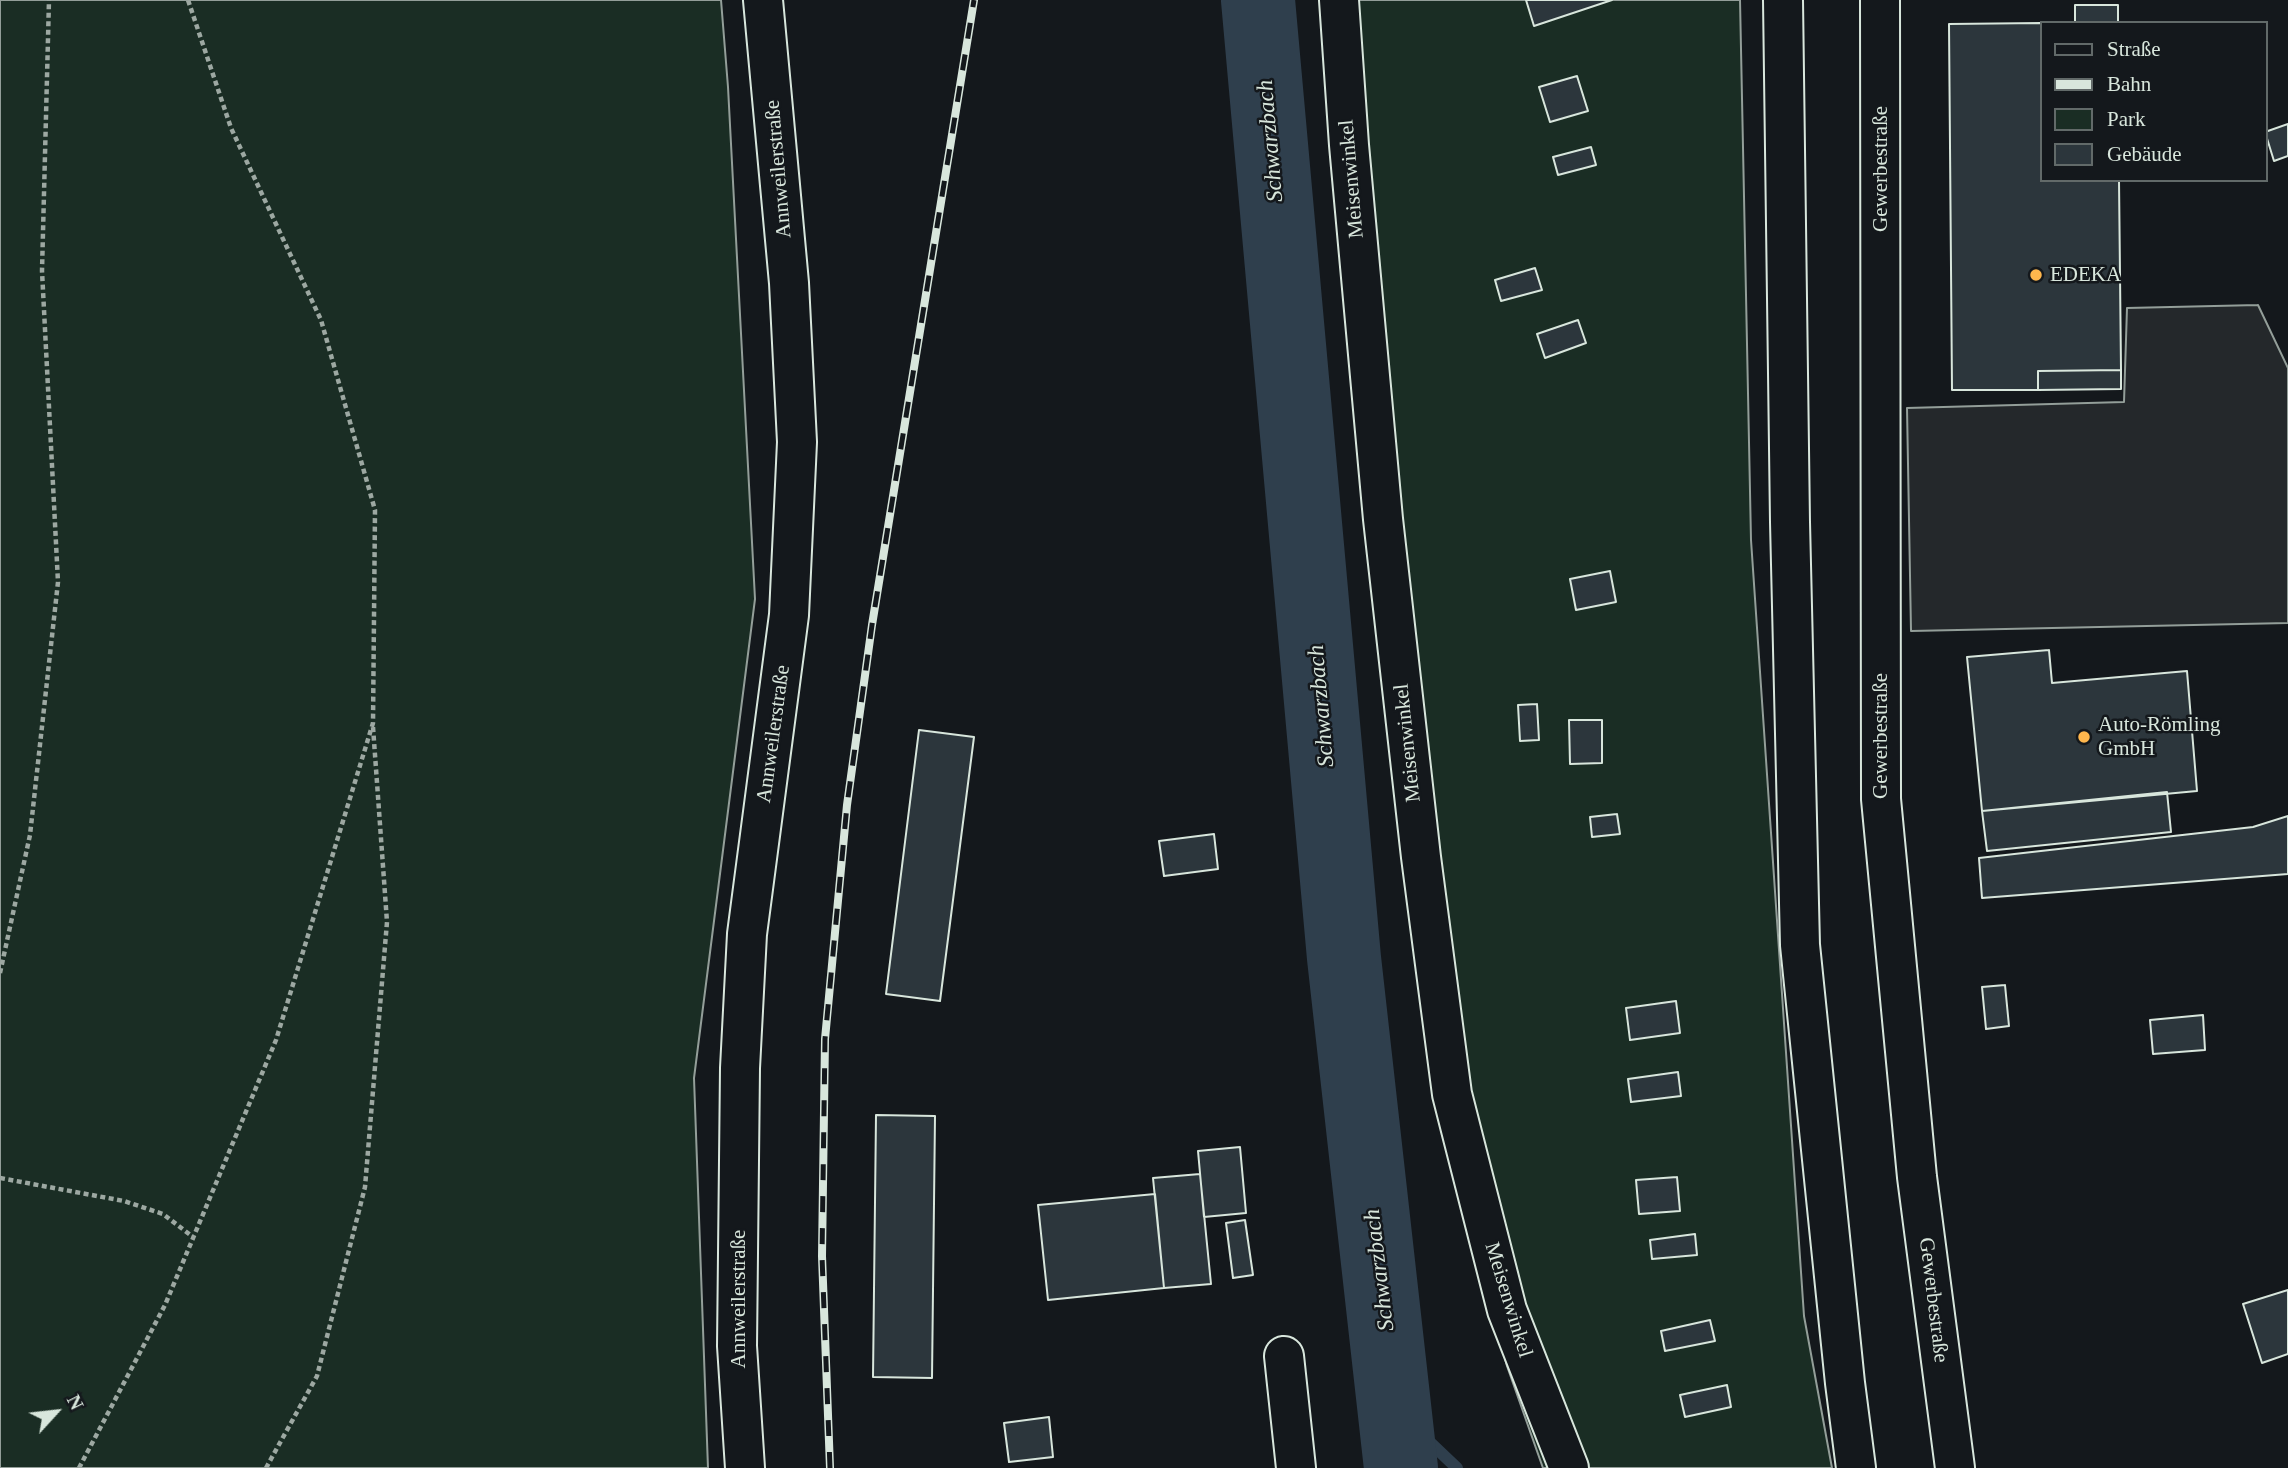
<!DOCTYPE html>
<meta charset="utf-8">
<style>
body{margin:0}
#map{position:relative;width:2288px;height:1468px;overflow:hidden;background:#14181c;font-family:"Times New Roman",serif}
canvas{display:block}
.legend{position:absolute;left:2040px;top:21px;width:228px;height:161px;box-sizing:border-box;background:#14181c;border:2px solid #626a69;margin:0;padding:9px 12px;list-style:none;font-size:21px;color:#d8e6dc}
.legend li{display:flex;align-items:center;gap:14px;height:35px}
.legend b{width:35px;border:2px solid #626a69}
.north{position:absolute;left:21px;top:1377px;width:70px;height:70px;-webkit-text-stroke:5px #14181c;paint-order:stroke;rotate:63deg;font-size:19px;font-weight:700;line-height:28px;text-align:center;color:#d8e6dc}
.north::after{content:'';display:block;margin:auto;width:24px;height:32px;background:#d8e6dc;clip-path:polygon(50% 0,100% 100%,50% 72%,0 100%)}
</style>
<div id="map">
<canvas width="2288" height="1468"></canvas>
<ul class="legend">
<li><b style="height:9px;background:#14181c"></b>Straße</li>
<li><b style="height:9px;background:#d8e6dc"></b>Bahn</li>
<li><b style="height:19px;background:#1a2d24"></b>Park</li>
<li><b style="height:19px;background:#2c363c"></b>Gebäude</li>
</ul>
<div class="north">N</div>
</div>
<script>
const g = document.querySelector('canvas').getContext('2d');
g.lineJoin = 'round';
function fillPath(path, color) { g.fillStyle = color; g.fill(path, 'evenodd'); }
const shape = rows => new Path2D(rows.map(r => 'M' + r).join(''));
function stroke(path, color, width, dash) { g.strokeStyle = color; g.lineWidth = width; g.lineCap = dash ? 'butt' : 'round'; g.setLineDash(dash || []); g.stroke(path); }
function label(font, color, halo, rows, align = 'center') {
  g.font = font + ' "Times New Roman",serif'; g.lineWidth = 5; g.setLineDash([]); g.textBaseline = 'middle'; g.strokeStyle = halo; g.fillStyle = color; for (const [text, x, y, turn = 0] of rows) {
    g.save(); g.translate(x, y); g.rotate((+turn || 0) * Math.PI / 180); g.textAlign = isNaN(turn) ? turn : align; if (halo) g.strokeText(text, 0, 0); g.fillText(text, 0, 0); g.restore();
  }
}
const green = shape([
 [0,0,721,0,728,87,755,599,694,1078,708,1468,0,1468,0,0],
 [1322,0,1740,0,1751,540,1804,1316,1832,1468,1543,1468,1507,1366,1437,1100,1322,0]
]);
const parking = shape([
 [2258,305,2288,368,2288,623,1911,631,1907,408,2124,402,2127,308,2258,305]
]);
const stream = shape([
 [1396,1410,1457,1468]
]);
const river = shape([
 [1258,0,1344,958,1401,1468]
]);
const building = shape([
 [1526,0,1612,0,1534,26,1526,0],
 [2075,5,2118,5,2118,22,2075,23,2075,5],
 [2041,23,2041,180,2119,180,2121,370,2038,371,2038,390,1952,390,1949,24,2041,23],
 [1577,76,1588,111,1550,122,1539,87,1577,76],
 [2288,124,2288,156,2274,161,2265,132,2288,124],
 [1591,147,1596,165,1558,175,1553,157,1591,147],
 [1535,268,1542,290,1501,301,1495,280,1535,268],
 [1578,320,1586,343,1545,358,1537,334,1578,320],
 [2121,370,2121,389,2038,390,2038,371,2121,370],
 [1610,571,1616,602,1576,610,1570,579,1610,571],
 [2049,650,2052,683,2187,671,2197,791,1982,811,1967,657,2049,650],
 [1537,704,1539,740,1520,741,1518,705,1537,704],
 [1569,720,1602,720,1602,763,1570,764,1569,720],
 [919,730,974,737,940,1001,886,994,919,730],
 [2167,792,2171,832,1987,851,1982,811,2167,792],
 [1617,814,1620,834,1592,837,1590,817,1617,814],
 [2288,816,2288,874,1982,898,1979,858,2253,827,2288,816],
 [1214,834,1218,869,1164,876,1159,841,1214,834],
 [2005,985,2009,1026,1986,1029,1982,987,2005,985],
 [1676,1001,1680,1033,1630,1040,1626,1008,1676,1001],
 [2203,1015,2205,1050,2153,1054,2150,1020,2203,1015],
 [1678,1072,1681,1096,1631,1102,1628,1079,1678,1072],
 [876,1115,935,1116,932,1378,873,1377,876,1115],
 [1240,1147,1246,1213,1204,1217,1198,1151,1240,1147],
 [1200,1174,1211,1284,1164,1288,1153,1178,1200,1174],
 [1677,1177,1680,1211,1639,1214,1636,1180,1677,1177],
 [1155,1194,1164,1288,1048,1300,1038,1205,1155,1194],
 [1245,1220,1253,1275,1233,1278,1226,1223,1245,1220],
 [1695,1234,1697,1255,1652,1259,1650,1240,1695,1234],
 [2288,1290,2288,1354,2262,1363,2243,1304,2288,1290],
 [1710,1320,1715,1341,1665,1351,1661,1331,1710,1320],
 [1727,1385,1731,1407,1685,1417,1680,1395,1727,1385],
 [1049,1417,1053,1457,1009,1462,1004,1423,1049,1417]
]);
const path = shape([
 [0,973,30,835,58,582,42,271,49,0],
 [0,1178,124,1201,163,1214,193,1237],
 [79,1468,165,1305,276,1040,373,723,375,510,321,320,231,128,188,0],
 [266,1468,317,1376,365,1187,387,922,373,727]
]);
const minor = shape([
 [1339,0,1349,145,1383,519,1421,857,1452,1094,1507,1310,1569,1468],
 [1880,0,1881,799,1917,1177,1955,1468],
 [1284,1356,1296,1468],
 [745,1468,737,1346,740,1068,747,934,789,615,797,442,789,283,763,0]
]);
const major = shape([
 [1783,0,1790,522,1800,945,1845,1383,1856,1468]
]);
const rail = shape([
 [830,1468,822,1256,825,1039,847,805,872,625,974,0]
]);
const markers = [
 [2036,275,7,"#ffb74d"],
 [2084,737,7,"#ffb74d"]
];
const streetNames = [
 ["Annweilerstraße",779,169,-95],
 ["Gewerbestraße",1881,169,-90],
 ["Meisenwinkel",1352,179,-95],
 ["Annweilerstraße",774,734,-82],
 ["Gewerbestraße",1881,736,-90],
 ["Meisenwinkel",1408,743,-96],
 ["Annweilerstraße",739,1299,-90],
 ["Meisenwinkel",1508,1300,73],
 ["Gewerbestraße",1933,1300,83]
];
const poiNames = [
 ["EDEKA",2050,275],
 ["Auto-Römling",2098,725],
 ["GmbH",2098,749]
];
const waterNames = [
 ["Schwarzbach",1271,141,-95],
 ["Schwarzbach",1322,706,-95],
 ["Schwarzbach",1380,1270,-97]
];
fillPath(green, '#1a2d24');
stroke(green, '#939e99', 2);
fillPath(parking, '#24282b');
stroke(parking, '#939e99', 2);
stroke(stream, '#2f3f4d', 12);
stroke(river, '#2f3f4d', 74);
fillPath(building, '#2c363c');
stroke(building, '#d8e6dc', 2);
stroke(minor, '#d8e6dc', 42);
stroke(major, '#d8e6dc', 42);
stroke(path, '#9da8a2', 4.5, [5, 3.5]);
stroke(minor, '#14181c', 38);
stroke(major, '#14181c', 38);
stroke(rail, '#d8e6dc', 8);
stroke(rail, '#14181c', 5, [16]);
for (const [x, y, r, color] of markers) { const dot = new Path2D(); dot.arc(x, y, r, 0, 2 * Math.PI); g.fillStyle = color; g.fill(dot); stroke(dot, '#14181c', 2.5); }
label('21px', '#d8e6dc', '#14181c', streetNames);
label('21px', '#d8e6dc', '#14181c', poiNames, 'left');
label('italic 23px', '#d8e6dc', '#14181c', waterNames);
</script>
